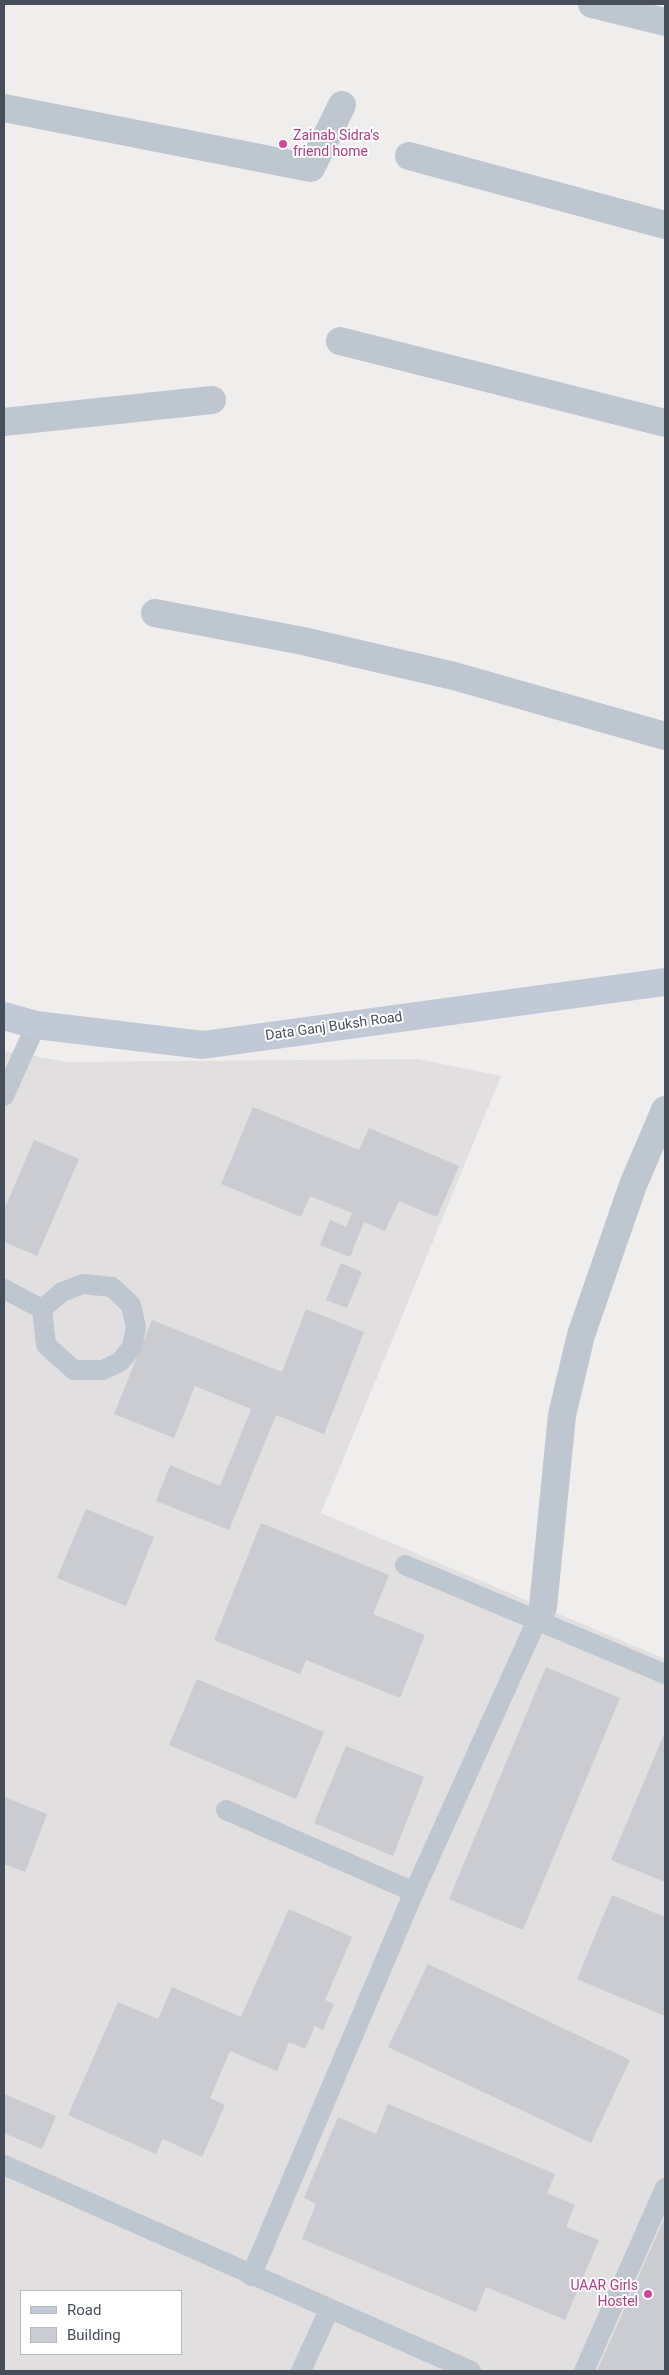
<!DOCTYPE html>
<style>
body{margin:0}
#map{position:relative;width:669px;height:2375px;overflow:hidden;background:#f0eded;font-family:Roboto,sans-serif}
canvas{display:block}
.frame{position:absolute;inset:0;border:5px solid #464e5a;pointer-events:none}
.legend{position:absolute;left:20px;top:2290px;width:162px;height:65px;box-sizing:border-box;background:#fff;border:1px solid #b5b8bd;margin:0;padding:6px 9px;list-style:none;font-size:15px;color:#464e5a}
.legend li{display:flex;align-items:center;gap:10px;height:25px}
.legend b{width:25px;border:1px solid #b5b8bd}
</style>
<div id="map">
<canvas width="669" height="2375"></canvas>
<div class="frame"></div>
<ul class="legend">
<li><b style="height:6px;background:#c1c8d6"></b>Road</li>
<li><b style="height:14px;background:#caccd2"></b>Building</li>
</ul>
</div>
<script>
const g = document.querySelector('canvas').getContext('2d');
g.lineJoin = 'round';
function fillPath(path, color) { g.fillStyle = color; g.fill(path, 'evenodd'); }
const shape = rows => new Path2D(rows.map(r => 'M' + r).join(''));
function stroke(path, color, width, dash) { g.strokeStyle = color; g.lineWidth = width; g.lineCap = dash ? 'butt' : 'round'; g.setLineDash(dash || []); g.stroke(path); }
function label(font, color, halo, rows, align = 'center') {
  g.font = font + ' Roboto,sans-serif'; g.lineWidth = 4; g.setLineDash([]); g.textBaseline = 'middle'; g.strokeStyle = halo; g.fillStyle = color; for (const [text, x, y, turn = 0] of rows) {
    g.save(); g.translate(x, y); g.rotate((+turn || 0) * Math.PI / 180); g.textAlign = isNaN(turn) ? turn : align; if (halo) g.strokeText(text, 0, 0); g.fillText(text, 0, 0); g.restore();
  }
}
const education = shape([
 [4,1051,68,1062,418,1059,501,1076,321,1513,665,1659,665,2371,4,2371],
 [21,2291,181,2291,181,2354,21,2354]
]);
const building = shape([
 [253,1107,359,1150,369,1128,459,1166,437,1217,399,1201,385,1231,364,1222,350,1257,320,1245,330,1220,346,1227,352,1213,310,1196,301,1217,221,1184],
 [34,1140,79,1159,37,1256,4,1242,4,1210],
 [341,1263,362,1272,347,1308,326,1300],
 [306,1309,364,1332,324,1434,276,1415,229,1530,156,1501,170,1465,220,1486,251,1409,195,1386,174,1438,114,1414,152,1320,282,1372],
 [86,1509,154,1537,126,1606,57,1578],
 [261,1523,389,1575,373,1614,425,1635,400,1698,306,1660,300,1674,214,1640],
 [546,1667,620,1698,523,1930,449,1899],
 [197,1679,324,1732,296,1799,169,1745],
 [665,1732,665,1882,611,1860],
 [346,1746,424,1777,393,1856,314,1823],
 [4,1797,47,1814,25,1872,4,1864],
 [612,1895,665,1917,665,2016,577,1979],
 [289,1909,352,1937,325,2000,334,2004,323,2030,315,2026,305,2049,289,2042,277,2071,230,2051,210,2098,225,2105,202,2157,163,2139,156,2154,68,2115,118,2002,158,2019,172,1987,241,2017],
 [428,1964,630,2060,591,2143,388,2047],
 [4,2094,56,2116,42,2149,4,2133],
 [388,2104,555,2174,547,2193,575,2205,566,2227,599,2240,565,2320,486,2287,476,2312,302,2239,316,2204,304,2198,338,2117,376,2134],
 [665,2217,665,2371,597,2371]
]);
const lane = shape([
 [4,1096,36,1025],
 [83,1284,112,1287,131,1305,136,1327,132,1347,120,1362,103,1370,74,1370,46,1345,42,1309,62,1292,83,1284],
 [4,1289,42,1309],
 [405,1565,665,1674],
 [226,1810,414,1892],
 [4,2165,471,2371],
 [251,2276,414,1892,543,1607],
 [301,2371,329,2310],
 [584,2371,665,2188]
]);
const street = shape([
 [592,4,665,22],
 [4,108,311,168,342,105],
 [409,156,665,225],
 [340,341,665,423],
 [4,422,212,400],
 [155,613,303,641,454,676,665,736],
 [543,1607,562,1415,581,1335,633,1185,665,1110]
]);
const secondary = shape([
 [4,1016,36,1025,203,1045,665,982]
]);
const markers = [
 [283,144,5,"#d1479c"],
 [648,2294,5,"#d1479c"]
];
const hotelNames = [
 ["Zainab Sidra's",293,136],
 ["friend home",293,152],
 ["UAAR Girls",638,2286,"right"],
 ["Hostel",638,2302,"right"]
];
const streetNames = [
 ["Data Ganj Buksh Road",334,1027,-8]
];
fillPath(education, '#e1dfdf');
fillPath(building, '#caccd2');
stroke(lane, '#bec6cf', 20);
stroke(street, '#bec6cf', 28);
stroke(secondary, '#c1c8d6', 28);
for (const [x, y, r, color] of markers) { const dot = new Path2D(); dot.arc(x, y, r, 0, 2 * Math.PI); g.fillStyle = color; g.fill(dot); stroke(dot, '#fff', 2); }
label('14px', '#b23c85', '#fff', hotelNames, 'left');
label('14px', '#464e5a', '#fff', streetNames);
</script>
